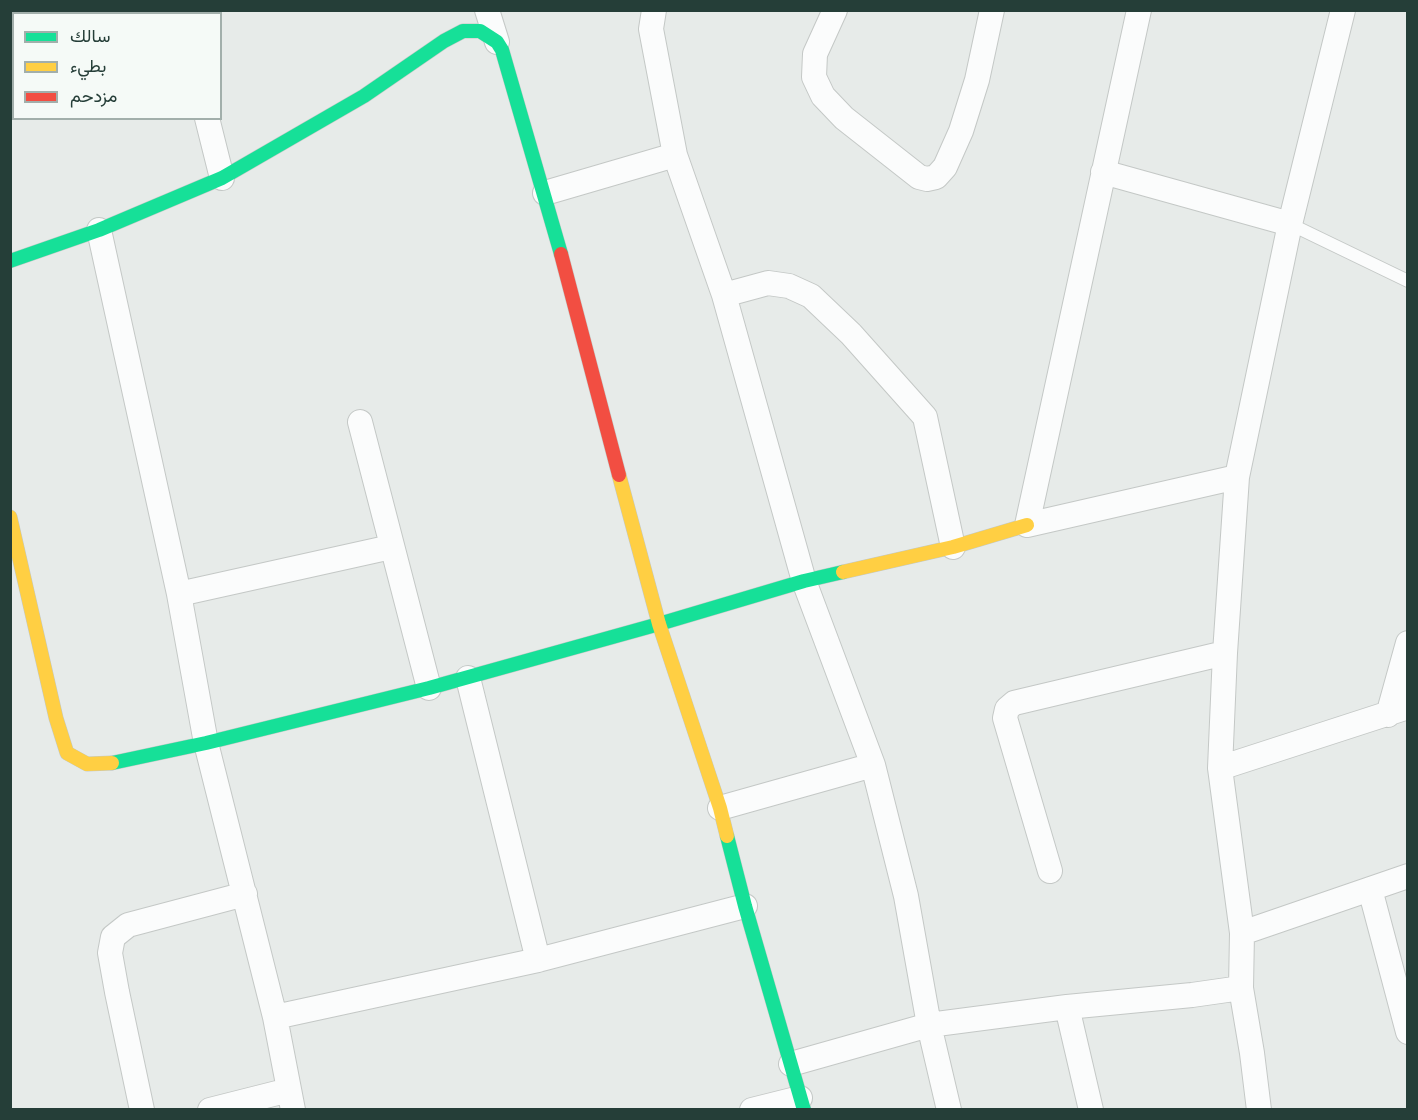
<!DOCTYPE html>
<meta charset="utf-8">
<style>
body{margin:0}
#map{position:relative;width:1418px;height:1120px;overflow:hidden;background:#e7ebe9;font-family:Jost,Vazirmatn,sans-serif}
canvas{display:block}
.frame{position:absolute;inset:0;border:12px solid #253e38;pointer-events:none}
.legend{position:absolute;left:12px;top:12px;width:210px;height:108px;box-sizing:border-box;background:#f5faf7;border:2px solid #a2afab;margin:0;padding:8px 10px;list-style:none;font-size:18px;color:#253e38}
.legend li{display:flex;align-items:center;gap:12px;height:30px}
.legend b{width:30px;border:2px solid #a2afab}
</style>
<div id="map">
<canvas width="1418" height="1120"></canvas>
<div class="frame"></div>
<ul class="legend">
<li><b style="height:8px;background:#16e098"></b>سالك</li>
<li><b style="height:8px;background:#ffcf43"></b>بطيء</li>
<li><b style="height:8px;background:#f24e42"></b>مزدحم</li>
</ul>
</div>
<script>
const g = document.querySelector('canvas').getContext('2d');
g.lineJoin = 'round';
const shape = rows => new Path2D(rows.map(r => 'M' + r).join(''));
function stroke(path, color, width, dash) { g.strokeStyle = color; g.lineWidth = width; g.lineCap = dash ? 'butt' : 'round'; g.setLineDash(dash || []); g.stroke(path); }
const lane = shape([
 [1290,224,1408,281]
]);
const street = shape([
 [180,10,180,14],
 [487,10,497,42],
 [654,10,651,29,675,155,724,295,804,581,873,765,906,896,929,1025,949,1110],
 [835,10,815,54,814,77,823,96,844,118,919,177,927,179,936,177,945,167,961,131,977,80,992,10],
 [1139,10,1027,525,1237,477],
 [207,118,222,178],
 [1103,172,1290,224],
 [545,193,675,155],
 [99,230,179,594,206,743,275,1017,293,1110],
 [724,295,768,283,789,286,811,296,851,334,925,417,953,547],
 [360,422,429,688],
 [179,594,391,547],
 [468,678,538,960],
 [1388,715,1408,643],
 [1220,768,1408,707],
 [720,808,873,765],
 [1050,871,1005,718,1007,709,1014,703,1225,653],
 [1370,889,1408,1032],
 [1242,933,1408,876],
 [1241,988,1242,933,1220,768,1225,653,1237,477,1290,224,1343,10],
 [1067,1007,1091,1110],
 [275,1017,538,960,745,906],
 [791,1064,929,1025,1067,1007,1192,995,1241,988,1252,1053,1259,1110],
 [142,1110,117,992,110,953,113,937,128,925,245,894],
 [210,1110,289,1090],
 [752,1110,800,1098]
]);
const fast = shape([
 [10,261,99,230,222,178,364,96,444,41,463,31,480,31,497,42,502,50,561,254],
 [112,763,206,743,429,688,659,624,804,581,843,572],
 [727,836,745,906,804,1110]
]);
const slow = shape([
 [619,475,659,624,720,808,727,836],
 [10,517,56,718,67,753,87,764,112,763],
 [843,572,953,547,1027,525]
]);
const jam = shape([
 [561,254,619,475]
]);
stroke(lane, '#c4c8c6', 14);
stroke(street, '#c4c8c6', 26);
stroke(fast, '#c3c9c6', 15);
stroke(slow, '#c3c9c6', 15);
stroke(jam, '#c3c9c6', 15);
stroke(lane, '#fbfcfc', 12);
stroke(street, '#fbfcfc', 24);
stroke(fast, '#16e098', 14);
stroke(slow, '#ffcf43', 14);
stroke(jam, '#f24e42', 14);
</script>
